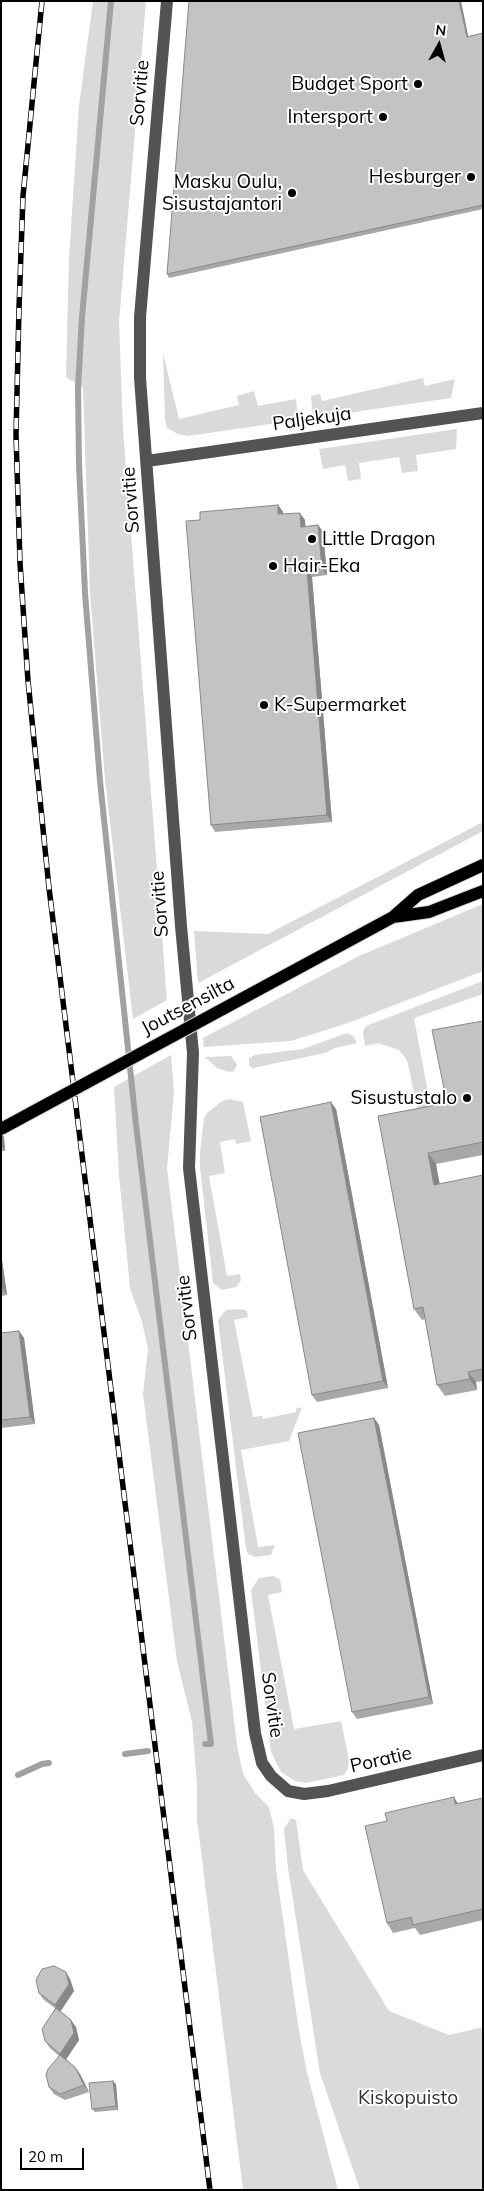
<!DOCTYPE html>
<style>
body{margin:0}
#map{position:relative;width:484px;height:2191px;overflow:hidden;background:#fff;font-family:Mulish,sans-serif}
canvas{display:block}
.frame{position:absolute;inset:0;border:2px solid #000;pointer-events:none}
.north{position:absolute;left:414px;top:20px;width:50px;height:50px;-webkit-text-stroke:4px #fff;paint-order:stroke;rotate:7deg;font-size:14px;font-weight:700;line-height:20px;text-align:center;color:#000}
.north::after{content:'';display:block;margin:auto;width:18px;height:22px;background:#000;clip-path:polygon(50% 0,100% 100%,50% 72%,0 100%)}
.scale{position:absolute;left:20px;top:2148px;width:64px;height:22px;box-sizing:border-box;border:2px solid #000;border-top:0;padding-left:6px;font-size:15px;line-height:18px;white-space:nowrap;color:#000;-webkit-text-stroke:4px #fff;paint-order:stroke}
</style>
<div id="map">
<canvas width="484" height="2191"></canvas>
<div class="frame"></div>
<div class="north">N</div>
<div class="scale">20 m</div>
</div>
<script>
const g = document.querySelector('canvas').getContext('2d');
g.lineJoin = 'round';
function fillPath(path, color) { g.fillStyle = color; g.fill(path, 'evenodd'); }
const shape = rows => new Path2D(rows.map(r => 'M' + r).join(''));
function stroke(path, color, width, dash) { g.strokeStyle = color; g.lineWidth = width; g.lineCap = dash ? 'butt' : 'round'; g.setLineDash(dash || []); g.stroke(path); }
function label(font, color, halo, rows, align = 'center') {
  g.font = font + ' Mulish,sans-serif'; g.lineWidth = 4; g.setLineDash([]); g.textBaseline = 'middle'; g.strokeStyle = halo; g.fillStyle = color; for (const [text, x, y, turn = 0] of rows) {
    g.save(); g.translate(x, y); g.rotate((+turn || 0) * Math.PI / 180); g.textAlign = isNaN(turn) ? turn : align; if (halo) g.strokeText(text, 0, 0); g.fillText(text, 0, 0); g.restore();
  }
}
const green = shape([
 [93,1,146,1,119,322,123,429,167,1000,133,1019,105,780,90,593,83,388,66,377,69,258,79,106],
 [163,353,179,419,239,405,237,396,254,391,258,406,296,399,298,420,188,436,178,434,167,428,165,420],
 [423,378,425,386,455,379,451,398,313,418,311,396,320,394,322,401],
 [457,429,456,449,416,455,418,471,402,473,399,457,359,463,361,479,348,481,345,465,323,469,319,449],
 [483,822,483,831,198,983,194,931,268,934],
 [483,904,483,971,345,1024,291,1041,204,1047,203,1038,359,956],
 [483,981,483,994,414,1018,433,1119,420,1120,407,1060,399,1050,378,1043,365,1046,363,1032,366,1026],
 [347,1033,353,1036,357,1043,335,1048,325,1053,253,1068,249,1066,249,1058,255,1055,303,1049],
 [171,1055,174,1092,167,1168,237,1745,243,1774,255,1793,269,1807,274,1828,276,1869,298,2025,307,2073,338,2190,243,2190,197,1819,197,1785,192,1722,177,1661,143,1394,148,1349,142,1322,130,1288,119,1175,114,1087],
 [231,1056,237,1065,234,1071,229,1072,217,1068,205,1057],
 [230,1099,243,1102,251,1141,236,1144,235,1139,220,1142,225,1173,209,1176,227,1276,240,1274,241,1280,236,1287,222,1290,213,1283,200,1167,200,1152,204,1118,207,1113,222,1101],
 [241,1309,247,1311,248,1317,234,1320,253,1417,262,1416,263,1419,296,1412,296,1409,302,1407,289,1441,241,1450,258,1547,275,1545,271,1555,255,1557,248,1554,246,1549,218,1320,226,1310],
 [273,1576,280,1579,282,1592,268,1595,294,1729,341,1721,349,1760,348,1768,344,1775,306,1783,295,1781,281,1772,271,1752,251,1590,259,1578],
 [291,1818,296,1820,303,1870,389,2011,449,2035,483,2027,483,2188,476,2190,360,2190,320,2073,288,1868,284,1829]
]);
const stream = shape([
 [111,1,82,317,78,388,79,465,85,593,100,781,136,1125,211,1744,205,1744],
 [125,1754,148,1751],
 [18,1775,42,1764,49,1763]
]);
const minor = shape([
 [167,1,140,317,140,378,181,926,193,1053,189,1168,255,1733,262,1763,271,1776,288,1791,304,1794,328,1791,483,1755],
 [147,461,483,413]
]);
const major = shape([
 [393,917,418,895,483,865],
 [393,917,429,912,483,891]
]);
const rail = shape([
 [42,1,23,196,19,308,16,435,20,563,28,681,49,888,210,2190]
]);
const majorBridge = shape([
 [1,1129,393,917]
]);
const wall = shape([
 [483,33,483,209,169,278,167,274,469,36],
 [278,505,283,512,283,514,305,520,305,527,318,525,323,532,327,575,312,577,332,822,215,832,211,825,200,520],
 [483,1021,483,1155,436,1164,439,1184,483,1176,483,1381,476,1382,477,1390,445,1396,437,1385,425,1319,422,1320,414,1309,378,1116,447,1103],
 [336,1109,388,1388,317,1402,312,1395],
 [1,1133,4,1137,5,1151,1,1151],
 [1,1253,7,1295,1,1296],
 [19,1331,24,1338,35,1424,1,1428,1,1333],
 [374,1418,379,1425,433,1704,357,1719,352,1712],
 [483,1798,483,1920,420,1935,415,1928,393,1933,387,1923,458,1804],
 [70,1979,74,1991,60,2012,76,2027,79,2040,66,2059,80,2074,89,2092,65,2100,54,2094,49,2087,59,2056,50,2048,45,2041,55,2008,44,2000,39,1993],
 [116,2084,118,2110,95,2112,92,2109]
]);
const shadedWall = shape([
 [459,1,461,1,469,40,467,37],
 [278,505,283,512,283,521,278,514],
 [300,513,305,520,306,534,301,527],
 [318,525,323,532,327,575,322,568],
 [307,570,312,577,332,822,327,815],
 [331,1102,336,1109,388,1388,383,1381],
 [1,1133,4,1137,5,1151,2,1147],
 [428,1153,436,1164,442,1196,434,1185],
 [1,1253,7,1295,2,1288,1,1283],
 [19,1331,24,1338,35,1424,30,1417],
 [468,1372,476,1382,477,1390,470,1379],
 [374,1418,379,1425,433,1704,429,1697],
 [454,1797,460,1807,455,1804],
 [66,1972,70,1979,74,1991,60,2012,55,2005],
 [71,2020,76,2027,79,2040,65,2061,60,2054],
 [75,2067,80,2074,89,2092,84,2085],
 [113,2081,116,2084,118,2110,116,2106]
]);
const building = shape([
 [189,1,459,1,467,37,483,33,483,205,167,274,189,1],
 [278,505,278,514,300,513,301,527,318,525,322,568,307,570,327,815,211,825,186,521,200,520,200,512,278,505],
 [483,1021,483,1142,428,1153,434,1185,483,1175,483,1369,468,1372,470,1379,437,1385,423,1307,414,1309,378,1116,447,1103,432,1030,483,1021],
 [331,1102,383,1381,312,1395,260,1117,331,1102],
 [19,1331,30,1417,1,1420,1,1333,19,1331],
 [374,1418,429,1697,352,1712,298,1433,374,1418],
 [454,1797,455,1804,483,1798,483,1909,413,1925,411,1917,387,1923,365,1826,387,1821,385,1813,454,1797],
 [54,1966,66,1972,69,1984,55,2005,39,1993,36,1980,42,1969,54,1966],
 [56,2008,71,2020,74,2033,60,2054,45,2041,42,2029,56,2008],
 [60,2055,75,2067,84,2085,60,2094,49,2087,46,2075,48,2069,60,2055],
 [113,2081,116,2106,92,2109,89,2083,113,2081]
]);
const markers = [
 [418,84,5,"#000"],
 [383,117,5,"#000"],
 [471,177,5,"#000"],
 [292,193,5,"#000"],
 [312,539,5,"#000"],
 [273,566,5,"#000"],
 [264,705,5,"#000"],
 [467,1098,5,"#000"]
];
const poiNames = [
 ["Budget Sport",408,84],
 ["Intersport",373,117],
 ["Hesburger",461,177],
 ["Masku Oulu,",282,182],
 ["Sisustajantori",282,204],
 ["Little Dragon",322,539,"left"],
 ["Hair-Eka",283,566,"left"],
 ["K-Supermarket",274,705,"left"],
 ["Sisustustalo",457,1098]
];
const streetNames = [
 ["Sorvitie",140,93,-85],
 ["Paljekuja",312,419,-8],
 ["Sorvitie",131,500,-94],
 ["Sorvitie",160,904,-94],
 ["Joutsensilta",188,1006,-28],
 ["Sorvitie",187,1308,-97],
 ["Sorvitie",272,1705,82],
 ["Poratie",381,1760,-13]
];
const parkNames = [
 ["Kiskopuisto",408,2098]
];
fillPath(green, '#dadada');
stroke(stream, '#a1a1a1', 6);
stroke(major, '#dbdbdb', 14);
stroke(minor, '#535353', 12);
stroke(major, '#000', 12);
stroke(rail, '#000', 5.5);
stroke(rail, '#fff', 4, [11]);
stroke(majorBridge, '#dbdbdb', 14, []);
stroke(majorBridge, '#000', 12);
fillPath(wall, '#a8a8a8');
fillPath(shadedWall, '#888');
fillPath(building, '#c3c3c3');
stroke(building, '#888', 1);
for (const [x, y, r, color] of markers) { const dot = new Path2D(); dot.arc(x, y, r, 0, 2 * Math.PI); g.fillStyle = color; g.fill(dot); stroke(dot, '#fff', 2); }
label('19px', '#000', '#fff', poiNames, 'right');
label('19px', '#000', '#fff', streetNames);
label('19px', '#313131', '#fff', parkNames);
</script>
